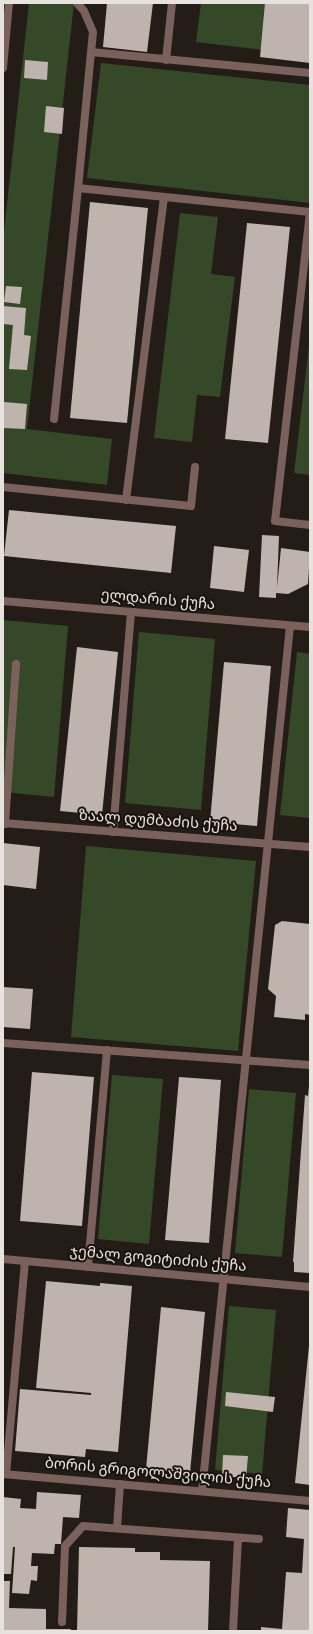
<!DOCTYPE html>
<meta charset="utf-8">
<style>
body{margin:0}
#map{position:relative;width:313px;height:1634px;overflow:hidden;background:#241c17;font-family:"Zilla Slab",serif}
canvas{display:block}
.frame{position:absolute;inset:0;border:4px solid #e8e2df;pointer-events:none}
</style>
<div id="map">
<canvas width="313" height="1634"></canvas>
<div class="frame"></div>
</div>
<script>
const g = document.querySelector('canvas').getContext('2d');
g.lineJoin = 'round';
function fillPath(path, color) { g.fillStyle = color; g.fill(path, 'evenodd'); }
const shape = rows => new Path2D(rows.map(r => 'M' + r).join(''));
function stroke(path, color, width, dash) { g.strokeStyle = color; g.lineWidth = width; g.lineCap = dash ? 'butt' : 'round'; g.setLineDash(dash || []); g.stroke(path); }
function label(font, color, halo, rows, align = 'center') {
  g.font = font + ' "Zilla Slab","Noto Sans Georgian",serif'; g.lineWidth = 4; g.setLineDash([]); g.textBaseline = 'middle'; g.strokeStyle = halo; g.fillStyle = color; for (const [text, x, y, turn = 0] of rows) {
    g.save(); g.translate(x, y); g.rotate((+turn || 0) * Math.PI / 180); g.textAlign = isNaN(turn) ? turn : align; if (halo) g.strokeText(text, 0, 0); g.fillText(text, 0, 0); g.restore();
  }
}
const green = shape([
 [29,3,74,3,27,429,112,439,107,485,3,473,3,241],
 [201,3,270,3,264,50,196,42],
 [101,63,310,85,310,203,87,178],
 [180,213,218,217,211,274,235,277,220,397,197,395,192,442,154,438],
 [310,337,310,475,294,473],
 [3,620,68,626,54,797,3,792],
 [139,632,215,639,201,810,125,803],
 [297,652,310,654,310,818,280,815],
 [86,846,256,861,238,1051,71,1037],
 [112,1075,163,1079,149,1244,98,1239],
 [249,1089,296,1093,282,1257,235,1253],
 [229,1306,276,1310,262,1474,215,1470]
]);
const building = shape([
 [107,3,153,3,147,52,103,47],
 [265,3,310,3,310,63,260,57],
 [25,60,48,62,47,80,24,78],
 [46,106,64,108,62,134,44,132],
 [90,202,148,208,127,423,70,418],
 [247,223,290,227,268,443,225,439],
 [6,286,22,287,20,304,4,302],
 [3,306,26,308,24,335,31,336,27,370,9,369,13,325,3,324],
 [4,402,27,404,25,429,3,428],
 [9,510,176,526,171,573,4,556],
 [262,535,279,536,277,588,281,548,310,552,308,584,288,594,276,593,276,598,259,597],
 [214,546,249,550,244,592,210,588],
 [77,647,118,652,102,815,60,811],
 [224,662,271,666,257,826,210,822],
 [3,843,40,847,36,889,3,885],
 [282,921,310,924,310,1015,305,1014,305,1020,274,1017,276,996,268,989,275,925],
 [3,987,33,989,30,1029,3,1027],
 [32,1072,94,1077,82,1226,20,1221],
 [179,1077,221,1080,209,1243,165,1240],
 [309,1086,310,1086,310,1273,294,1272,294,1262,293,1262,305,1095,308,1096],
 [46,1281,100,1286,100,1283,132,1286,118,1452,86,1449,85,1457,15,1451,20,1389,91,1395,91,1393,36,1388],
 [161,1307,205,1312,190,1473,146,1469],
 [309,1346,310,1346,310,1485,295,1483],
 [226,1392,275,1397,273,1412,225,1406],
 [223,1455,248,1456,246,1478,222,1476],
 [37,1492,81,1495,79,1518,63,1517,61,1544,55,1544,54,1554,32,1553,31,1566,38,1566,37,1581,31,1580,29,1594,12,1593,15,1547,13,1547,11,1574,3,1574,3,1497,21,1499,20,1508,36,1509],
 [288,1508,310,1510,310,1631,261,1631,261,1627,282,1629,286,1572,302,1573,304,1539,286,1537],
 [79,1547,135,1548,135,1552,160,1552,160,1560,210,1561,208,1631,77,1631],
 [3,1581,10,1581,9,1608,46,1609,46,1629,71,1629,70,1631,3,1631]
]);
const lane = shape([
 [77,3,84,11,93,32,91,52,310,73],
 [91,52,78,188,310,212,275,521,310,525],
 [166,60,172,3],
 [3,68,9,3],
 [54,419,78,188],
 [3,487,191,506,195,467],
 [126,500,164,197],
 [5,824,16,664],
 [113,832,131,612],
 [88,1267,107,1050],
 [6,1474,25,1261],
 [202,1491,290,626],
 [117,1528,120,1484],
 [62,1622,65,1546,83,1526,259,1539],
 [233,1631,238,1539]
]);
const street = shape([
 [3,601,310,627],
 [3,823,310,847],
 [3,1043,310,1065],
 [3,1259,310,1287],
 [3,1474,310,1501]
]);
const streetNames = [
 ["ელდარის ქუჩა",158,600,5],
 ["ზაალ დუმბაძის ქუჩა",158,821,4],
 ["ჯემალ გოგიტიძის ქუჩა",158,1259,5],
 ["ბორის გრიგოლაშვილის ქუჩა",158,1473,5]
];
fillPath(green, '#354928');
fillPath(building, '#bfb3ad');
stroke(lane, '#7b615b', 8);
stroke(street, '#7b615b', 8);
label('15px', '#e8e2df', '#1a130e', streetNames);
</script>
